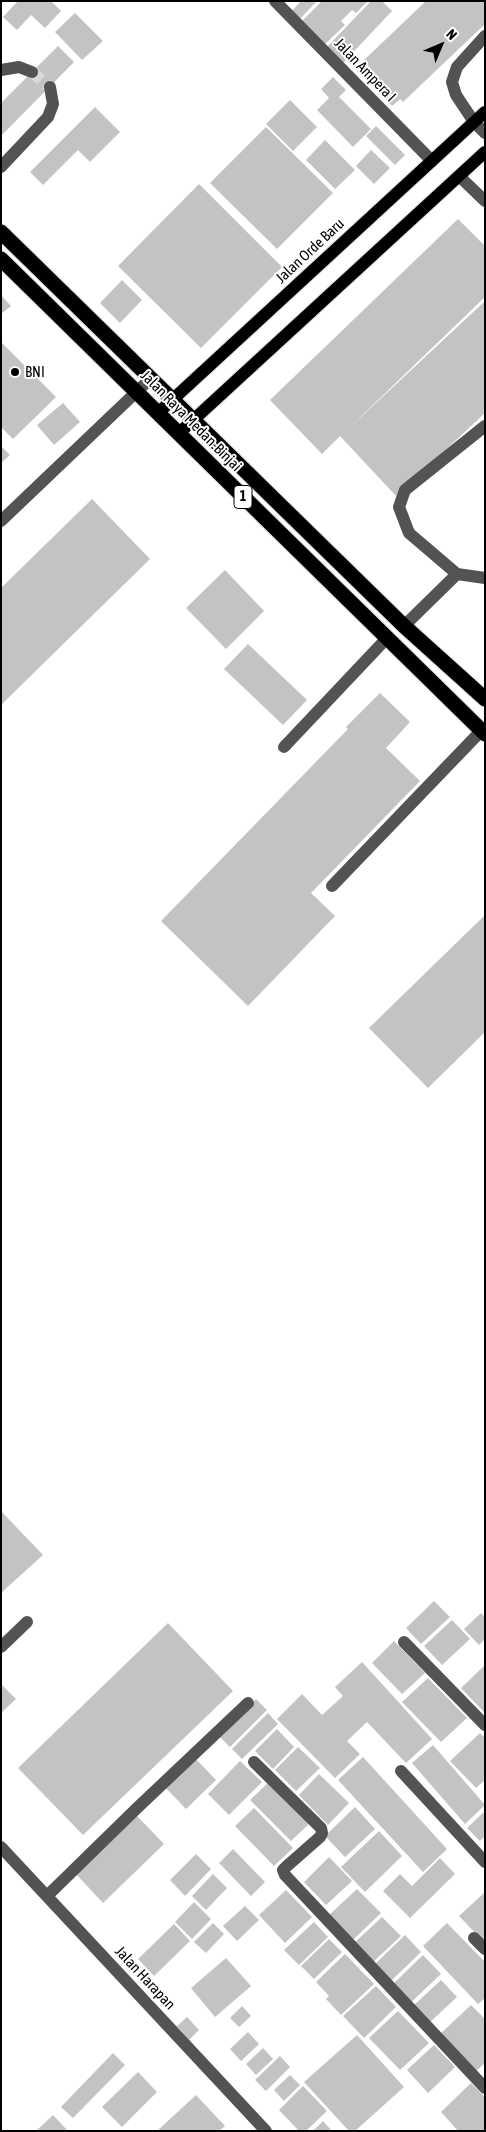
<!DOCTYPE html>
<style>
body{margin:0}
#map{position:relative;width:486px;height:2132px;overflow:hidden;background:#fff;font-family:"Asap Condensed",sans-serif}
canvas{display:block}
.frame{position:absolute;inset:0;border:2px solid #000;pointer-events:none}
.north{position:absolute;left:416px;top:20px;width:50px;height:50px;-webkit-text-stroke:4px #fff;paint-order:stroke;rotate:45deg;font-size:14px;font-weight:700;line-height:20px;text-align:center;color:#000}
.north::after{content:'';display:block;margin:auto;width:18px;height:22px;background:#000;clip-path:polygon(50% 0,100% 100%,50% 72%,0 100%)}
</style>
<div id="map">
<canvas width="486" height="2132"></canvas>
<div class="frame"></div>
<div class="north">N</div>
</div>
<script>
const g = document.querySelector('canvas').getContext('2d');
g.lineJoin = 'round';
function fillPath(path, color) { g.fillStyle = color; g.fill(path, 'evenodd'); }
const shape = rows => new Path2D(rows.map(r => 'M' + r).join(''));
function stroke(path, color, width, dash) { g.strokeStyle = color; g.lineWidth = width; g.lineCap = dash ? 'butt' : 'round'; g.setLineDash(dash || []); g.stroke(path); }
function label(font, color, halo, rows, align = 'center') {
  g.font = font + ' "Asap Condensed",sans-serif'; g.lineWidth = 4; g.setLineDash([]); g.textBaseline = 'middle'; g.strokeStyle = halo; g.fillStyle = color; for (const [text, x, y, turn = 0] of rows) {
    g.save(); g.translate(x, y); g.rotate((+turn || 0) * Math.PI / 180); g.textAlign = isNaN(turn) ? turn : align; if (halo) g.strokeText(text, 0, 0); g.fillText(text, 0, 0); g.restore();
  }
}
const building = shape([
 [18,1,51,1,61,11,45,28,31,15,17,30,3,17],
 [301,1,317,1,298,21,290,13],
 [322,1,368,1,356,13,352,10,341,21,345,25,323,46,300,23],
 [371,1,382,1,392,11,342,64,326,48],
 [426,1,485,1,485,24,403,102,400,99,392,106,360,73,368,66,363,61],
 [75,13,103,41,82,60,55,32],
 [58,46,74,62,1,136,1,103],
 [333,77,346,90,339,97,371,129,353,147,317,110,329,98,321,89],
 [290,100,317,127,293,151,266,124],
 [95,107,120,132,90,162,78,150,43,185,30,172],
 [376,126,405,155,395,165,366,136],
 [266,127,333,193,277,249,210,183],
 [325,140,355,170,335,189,306,160],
 [371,150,390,168,374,184,356,166],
 [199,184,282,267,201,348,118,266],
 [458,219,485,246,485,297,347,430,485,301,485,413,396,496,340,436,322,454,270,400],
 [122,280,142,300,120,323,100,303],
 [1,295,11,306,1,314],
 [1,342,56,397,13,439,1,427],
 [63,403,80,422,54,445,37,425],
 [1,446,10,455,1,463],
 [92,499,150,559,1,705,1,588],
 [225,570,264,611,226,649,186,608],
 [248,644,307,700,283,725,224,669],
 [380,693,410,722,386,748,420,781,311,893,335,916,248,1006,161,921,348,729,346,727],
 [485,915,485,1032,428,1088,369,1028],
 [1,1511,43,1555,1,1593],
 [434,1601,450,1617,421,1644,406,1628],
 [481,1613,485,1617,485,1639,479,1645,464,1629],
 [452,1620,470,1639,442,1665,424,1646],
 [168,1623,233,1691,83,1835,18,1768],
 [394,1641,425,1673,402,1694,372,1663],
 [362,1662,432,1739,406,1763,367,1722,347,1741,360,1754,335,1778,277,1719,302,1694,322,1715,343,1696,335,1687],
 [485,1665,485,1713,461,1688],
 [428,1678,467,1718,441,1742,402,1702],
 [1,1684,16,1699,1,1713],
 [256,1699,267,1710,230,1747,219,1736],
 [268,1713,278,1724,242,1759,232,1749],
 [277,1729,294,1747,273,1769,255,1751],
 [480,1733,485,1738,485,1780,476,1788,450,1761],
 [433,1745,485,1805,465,1824,412,1763],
 [298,1747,320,1768,296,1791,275,1770],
 [193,1756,216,1780,186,1809,163,1785],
 [363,1757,447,1849,423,1872,338,1780],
 [240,1761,262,1782,229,1815,208,1794],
 [319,1774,349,1803,328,1825,299,1795],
 [268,1783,309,1824,291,1841,250,1800],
 [355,1807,375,1829,345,1857,325,1836],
 [254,1808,293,1848,274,1866,235,1826],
 [485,1811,485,1836,480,1841,467,1828],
 [136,1815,164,1844,103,1903,75,1873],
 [379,1831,402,1856,365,1892,341,1867],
 [233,1849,265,1882,251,1896,219,1863],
 [196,1854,211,1869,185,1896,170,1880],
 [329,1857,352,1881,326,1905,304,1882],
 [440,1858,455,1874,410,1918,383,1891,400,1874,412,1886],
 [213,1874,227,1888,206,1910,192,1896],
 [357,1889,381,1913,352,1941,328,1916],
 [286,1890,312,1917,285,1943,259,1915],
 [485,1892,485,1939,483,1941,459,1916],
 [194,1902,211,1919,192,1939,175,1922],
 [245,1906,259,1920,237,1941,223,1926],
 [382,1917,401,1936,372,1963,353,1944],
 [314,1922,328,1937,299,1965,284,1950],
 [213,1923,224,1934,206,1953,194,1942],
 [447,1923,485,1962,485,1998,478,2004,423,1946],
 [174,1924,190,1941,154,1976,138,1959],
 [405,1935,421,1952,390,1982,374,1965],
 [329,1939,342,1952,314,1979,301,1966],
 [345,1954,374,1984,341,2015,326,1999,329,1996,316,1982],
 [423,1955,441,1974,408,2005,390,1987],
 [226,1958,251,1986,215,2017,191,1988],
 [441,1980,457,1997,428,2024,412,2007],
 [376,1986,396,2007,364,2038,343,2016],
 [471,2005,485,2019,485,2063,474,2073,438,2036],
 [242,2006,251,2016,239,2027,230,2018],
 [398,2011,429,2043,400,2070,369,2038],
 [187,2017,199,2030,189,2040,177,2026],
 [248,2032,259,2044,241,2061,230,2049],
 [357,2035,404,2087,355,2131,349,2131,304,2082],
 [434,2045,455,2067,428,2093,407,2070],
 [263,2048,273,2059,256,2075,246,2064],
 [113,2053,125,2065,73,2118,61,2107],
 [280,2056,290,2067,266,2091,255,2080],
 [138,2072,157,2092,122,2127,102,2107],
 [290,2075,300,2085,284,2101,274,2090],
 [471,2083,485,2097,485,2131,458,2131,441,2112],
 [303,2086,327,2111,306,2131,299,2131,279,2110],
 [196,2095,225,2126,219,2131,157,2131],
 [53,2115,68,2131,36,2131],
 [323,2121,332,2131,313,2131]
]);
const minorTunnel = shape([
 [32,72,50,87]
]);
const minor = shape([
 [275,1,432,161],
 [485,36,457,67,452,82,456,95,474,122,485,133],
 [1,70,19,67,32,72],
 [1,167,48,117,53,104,50,87],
 [459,176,485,201],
 [485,426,405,490,399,507,409,533,457,574,485,578],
 [1,521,151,378],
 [404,626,457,574],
 [284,747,387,638],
 [332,886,481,731],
 [404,1642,485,1725],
 [1,1647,27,1622],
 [254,1762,321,1828,322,1833,320,1837,287,1866,283,1870,285,1875,485,2088],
 [401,1771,485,1862],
 [1,1847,266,2131],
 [47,1896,136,1809,248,1703],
 [474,1938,485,1949]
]);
const major = shape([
 [158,413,485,112],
 [178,434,485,152]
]);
const highway = shape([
 [1,232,404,626,485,699],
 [1,259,485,734]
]);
const markers = [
 [15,372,5,"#000"]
];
const shields = [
 [243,497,18]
];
const shieldNames = [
 ["1",243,497]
];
const streetNames = [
 ["Jalan Ampera I",365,70,46],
 ["Jalan Orde Baru",310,251,-43],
 ["Jalan Raya Medan-Binjai",191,421,45],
 ["Jalan Harapan",145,1978,47]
];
const poiNames = [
 ["BNI",25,372]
];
fillPath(building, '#c3c3c3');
stroke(minorTunnel, '#d9d9d9', 12, [12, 6]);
stroke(major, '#dbdbdb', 14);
stroke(highway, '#dbdbdb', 17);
stroke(minor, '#535353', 12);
stroke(major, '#000', 12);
stroke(highway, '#000', 15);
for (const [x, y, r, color] of markers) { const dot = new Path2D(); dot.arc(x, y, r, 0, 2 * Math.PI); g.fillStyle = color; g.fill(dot); stroke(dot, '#fff', 2); }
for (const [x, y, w] of shields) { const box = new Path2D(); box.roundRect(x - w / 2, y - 11.5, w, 23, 4); g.fillStyle = '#fff'; g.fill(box); stroke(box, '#000', 1); }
label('bold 14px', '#000', null, shieldNames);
label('15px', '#000', '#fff', streetNames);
label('15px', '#000', '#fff', poiNames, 'left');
</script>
